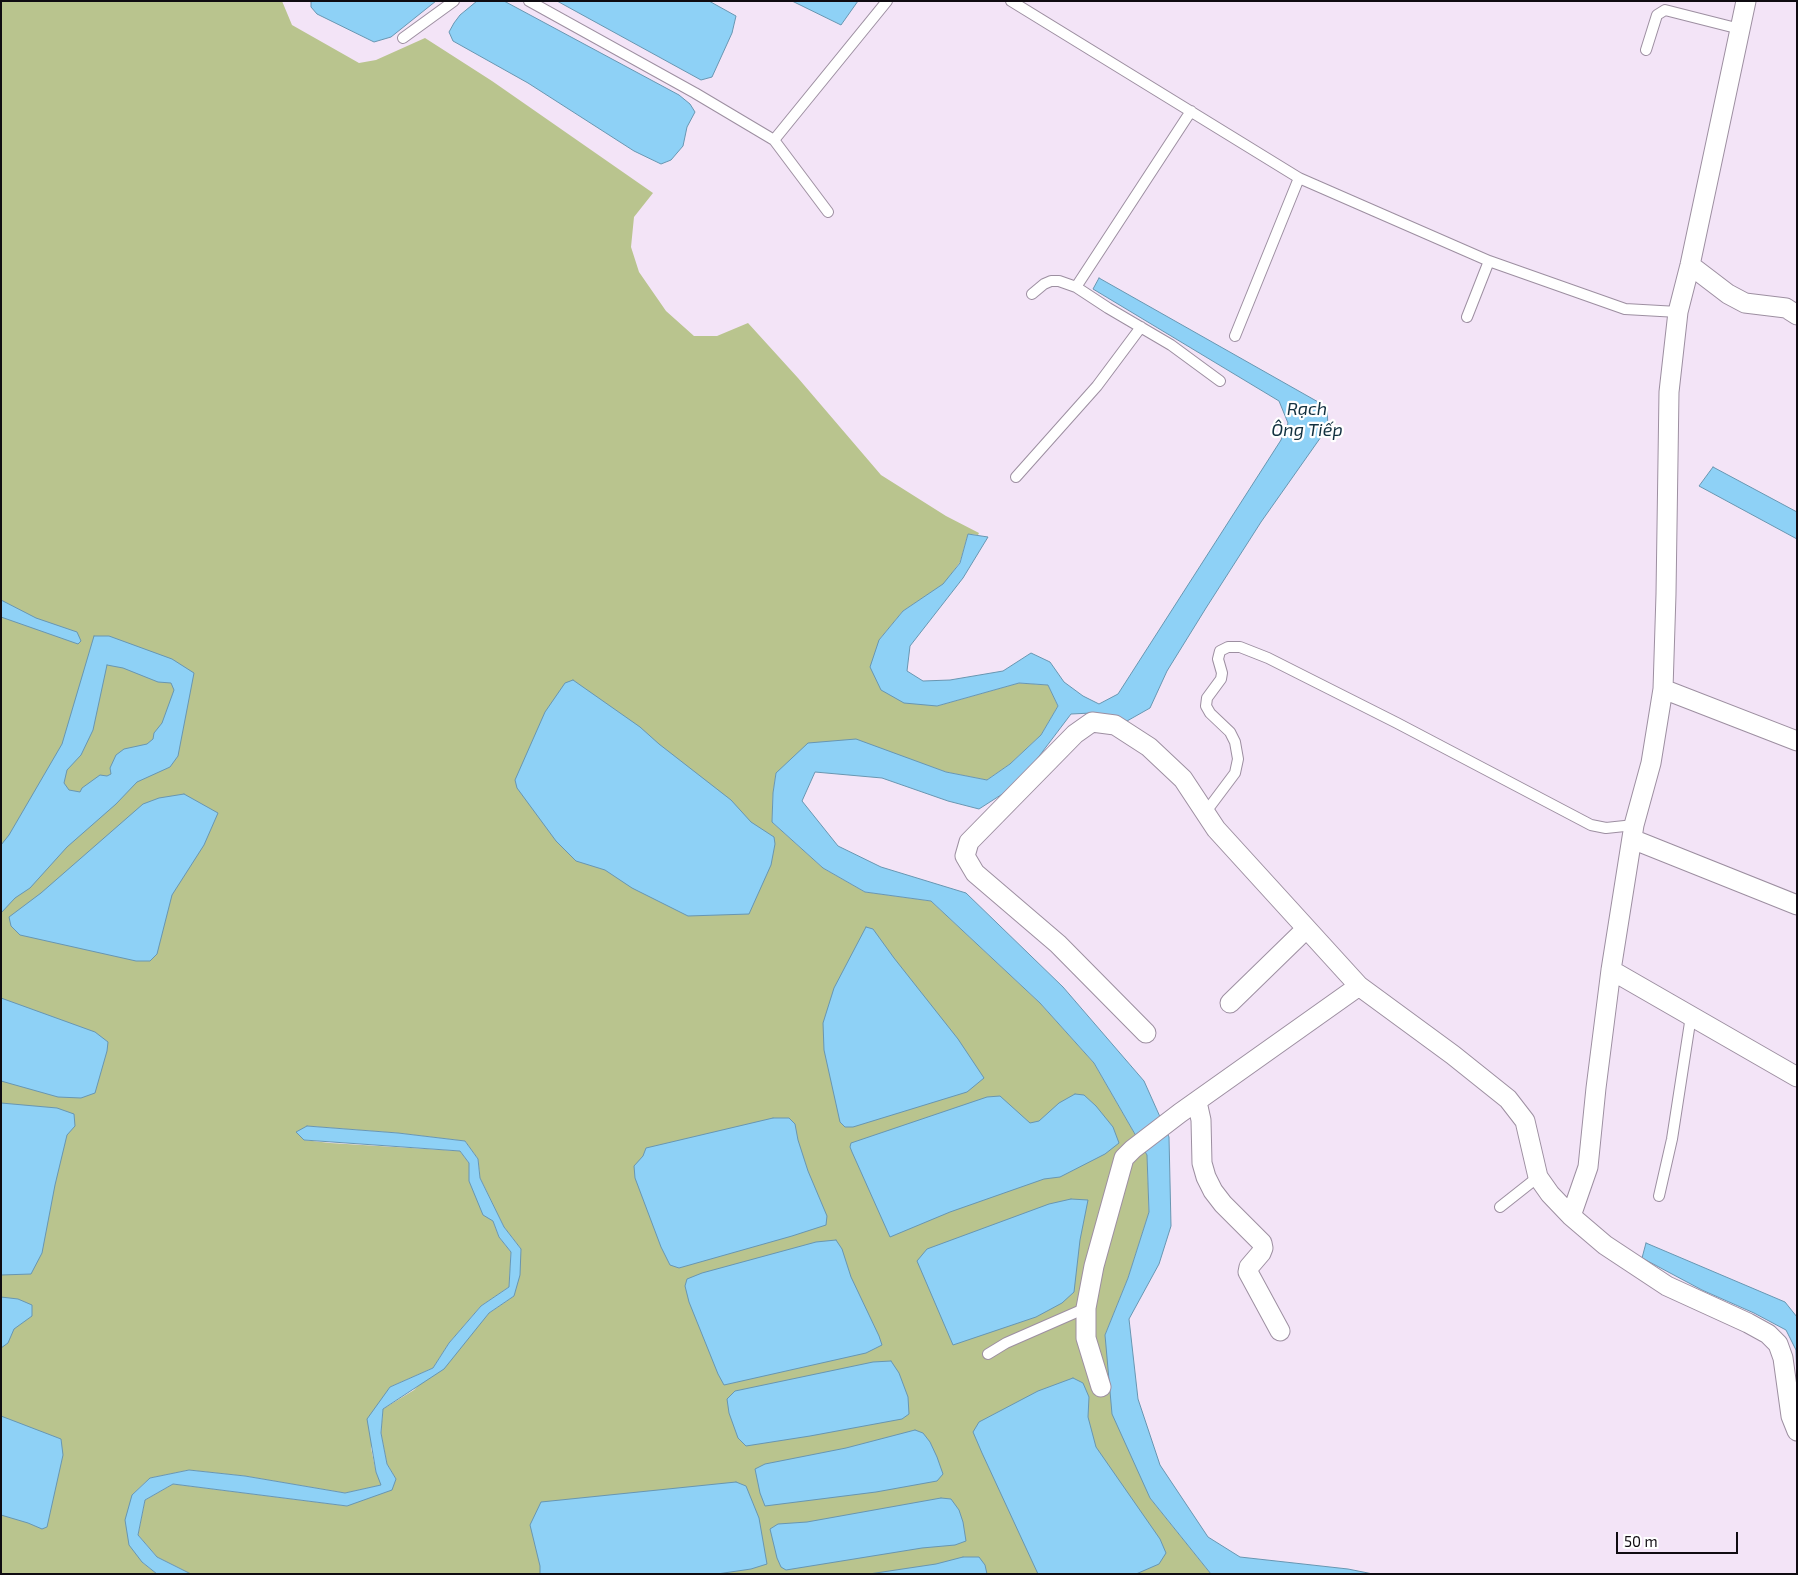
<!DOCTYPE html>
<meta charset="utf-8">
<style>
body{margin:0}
#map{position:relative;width:1798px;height:1575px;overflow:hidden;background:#f3e4f7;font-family:"Exo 2",sans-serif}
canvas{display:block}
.frame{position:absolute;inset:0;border:2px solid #0f0b11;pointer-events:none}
.scale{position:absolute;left:1616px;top:1532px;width:122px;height:22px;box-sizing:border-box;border:2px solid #0f0b11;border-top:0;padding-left:6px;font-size:15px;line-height:18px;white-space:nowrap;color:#0f0b11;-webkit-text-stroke:4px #fff;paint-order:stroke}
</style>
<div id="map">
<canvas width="1798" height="1575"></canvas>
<div class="frame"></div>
<div class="scale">50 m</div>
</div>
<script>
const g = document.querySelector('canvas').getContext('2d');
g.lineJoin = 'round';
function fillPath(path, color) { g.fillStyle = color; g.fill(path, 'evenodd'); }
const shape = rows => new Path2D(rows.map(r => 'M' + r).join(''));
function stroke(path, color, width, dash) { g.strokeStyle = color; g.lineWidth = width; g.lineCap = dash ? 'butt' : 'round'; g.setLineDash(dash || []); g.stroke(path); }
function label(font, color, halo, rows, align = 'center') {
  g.font = font + ' "Exo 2",sans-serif'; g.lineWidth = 4.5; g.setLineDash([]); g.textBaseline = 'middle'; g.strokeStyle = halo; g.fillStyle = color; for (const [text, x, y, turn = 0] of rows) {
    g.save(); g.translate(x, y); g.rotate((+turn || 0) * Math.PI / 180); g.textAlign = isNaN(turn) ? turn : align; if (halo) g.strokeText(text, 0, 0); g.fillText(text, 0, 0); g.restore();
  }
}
const green = shape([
 [1,1,282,1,292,25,359,63,376,60,425,38,492,81,653,193,634,217,631,247,639,272,666,311,694,336,717,336,748,323,798,378,881,475,946,516,979,533,978,535,968,534,960,562,944,584,903,611,879,640,937,706,1019,683,1048,685,1058,706,1041,735,1010,764,987,780,946,772,906,758,776,773,773,793,772,822,823,868,865,892,931,901,1040,1003,1094,1063,1147,1155,1149,1212,1128,1278,1105,1335,1150,1498,1211,1574,191,1574,157,1557,138,1535,145,1500,173,1484,347,1506,396,1479,387,1464,381,1433,383,1409,414,1390,489,1313,514,1296,521,1249,504,1227,480,1178,478,1159,465,1141,398,1133,307,1126,304,1140,330,1143,460,1151,469,1163,469,1181,493,1221,499,1237,511,1252,509,1287,481,1306,449,1343,433,1368,390,1387,371,1448,376,1472,382,1485,345,1493,245,1476,189,1470,150,1478,132,1495,142,1562,157,1574,1,1574]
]);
const water = shape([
 [311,1,436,1,391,37,374,42,317,14,311,7,311,1],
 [477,1,504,1,679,95,690,104,695,112,687,127,683,146,671,160,661,164,634,151,528,83,453,41,449,32,454,23,460,15,477,1],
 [557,1,709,1,736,16,732,33,712,77,701,80,557,1],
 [792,1,858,1,841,25,792,1],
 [1099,278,1327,407,1328,427,1261,522,1206,608,1167,671,1150,708,1127,721,1092,713,1071,714,1018,784,979,809,948,801,882,778,815,772,802,801,838,846,881,867,966,893,1063,987,1144,1081,1169,1137,1171,1226,1159,1264,1129,1319,1138,1399,1160,1465,1208,1537,1240,1557,1348,1569,1373,1574,1211,1574,1150,1498,1112,1414,1105,1335,1128,1278,1149,1212,1147,1155,1094,1063,1040,1003,931,901,865,892,823,868,772,822,773,793,776,773,808,743,856,739,946,772,987,780,1010,764,1041,735,1058,706,1048,685,1019,683,937,706,904,703,881,690,870,667,879,640,903,611,943,584,960,563,968,534,988,537,963,578,910,646,907,671,923,681,950,680,1003,671,1031,653,1050,662,1064,682,1083,696,1099,704,1118,694,1281,440,1288,423,1279,401,1093,289,1099,278],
 [1713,467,1797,512,1797,539,1699,486,1713,467],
 [1,600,36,618,77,632,81,641,78,644,1,617,1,600],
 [94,636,109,636,172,659,194,673,178,756,170,767,137,782,116,804,67,847,30,888,15,898,1,913,1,845,9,835,62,744,94,636],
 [107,665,123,668,158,682,171,683,174,690,162,723,154,733,153,739,147,744,124,749,116,755,110,768,111,774,107,776,100,775,82,788,80,792,69,790,64,783,67,770,81,755,93,730,107,665],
 [573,680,640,727,659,744,731,800,751,822,774,837,775,844,771,865,749,914,688,916,632,888,605,870,576,861,556,841,517,788,515,780,545,712,565,683,573,680],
 [184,794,218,813,204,845,172,895,157,954,150,961,136,961,20,935,11,926,9,917,41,893,143,804,159,798,184,794],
 [866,927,873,929,894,958,958,1039,984,1078,967,1092,853,1127,845,1127,840,1122,824,1050,823,1023,834,988,866,927],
 [1,998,95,1032,108,1042,107,1051,95,1093,81,1098,58,1097,1,1081,1,998],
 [1075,1094,1084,1095,1096,1106,1113,1127,1119,1143,1105,1154,1060,1177,1044,1179,950,1212,890,1237,852,1152,850,1147,851,1143,987,1097,1000,1096,1030,1123,1039,1121,1059,1103,1075,1094],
 [1,1103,57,1108,74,1114,75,1126,67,1135,55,1185,42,1253,31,1274,1,1275,1,1103],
 [773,1118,789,1118,795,1124,798,1140,808,1171,827,1216,826,1225,792,1236,679,1268,670,1265,661,1247,635,1178,634,1166,643,1156,646,1148,773,1118],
 [307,1126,398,1133,465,1141,478,1159,480,1178,504,1227,521,1249,520,1275,514,1296,489,1313,444,1369,383,1409,381,1433,387,1464,396,1479,392,1490,347,1506,173,1484,145,1500,138,1535,157,1557,191,1574,157,1574,142,1562,129,1545,125,1520,132,1495,150,1478,189,1470,245,1476,345,1493,381,1485,376,1472,367,1419,390,1387,433,1368,449,1343,481,1306,509,1287,511,1252,499,1237,493,1221,483,1215,469,1181,469,1163,460,1151,304,1140,296,1132,307,1126],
 [1071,1199,1088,1200,1080,1240,1074,1292,1062,1303,1036,1317,953,1345,917,1261,927,1249,1049,1204,1071,1199],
 [836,1240,842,1249,851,1277,879,1336,882,1345,866,1353,724,1385,718,1374,689,1302,685,1286,687,1279,702,1273,816,1242,836,1240],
 [1646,1243,1785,1302,1797,1317,1797,1384,1796,1350,1786,1330,1754,1313,1702,1290,1642,1258,1646,1243],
 [1,1297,18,1299,32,1305,32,1316,14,1329,8,1343,1,1348,1,1297],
 [891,1361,899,1373,908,1397,909,1414,902,1419,810,1436,746,1446,738,1438,729,1413,727,1399,735,1391,873,1362,891,1361],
 [1073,1378,1083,1383,1089,1397,1088,1417,1096,1447,1160,1539,1166,1553,1159,1564,1136,1574,1038,1574,982,1453,973,1432,979,1422,1038,1391,1073,1378],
 [1,1416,61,1439,63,1455,47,1527,42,1529,28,1523,1,1515,1,1416],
 [915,1430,923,1433,930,1442,937,1457,943,1474,937,1481,876,1492,765,1506,760,1493,755,1469,765,1464,846,1448,915,1430],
 [736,1482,746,1486,759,1518,767,1564,751,1569,717,1574,540,1574,540,1566,530,1525,541,1502,736,1482],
 [941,1498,951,1499,959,1510,963,1522,966,1541,955,1545,922,1548,786,1570,781,1567,777,1558,770,1529,778,1524,807,1522,941,1498],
 [963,1557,979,1557,985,1565,987,1574,869,1574,936,1564,963,1557]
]);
const service = shape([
 [529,1,695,93,774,140,828,212],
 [1011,1,1299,178,1489,261,1625,309,1678,312],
 [403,38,454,1],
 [1646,50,1657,15,1665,10,1740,29],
 [1191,111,1076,287,1108,308,1171,345,1220,381],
 [774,140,887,1],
 [1032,294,1044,284,1051,281,1059,281,1076,287],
 [1467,317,1489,261],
 [1235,336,1299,178],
 [1016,477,1097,386,1141,327],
 [1205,813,1235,773,1238,759,1235,742,1230,732,1210,713,1206,706,1207,698,1221,679,1222,673,1218,659,1220,651,1228,647,1240,647,1268,658,1397,723,1591,825,1606,828,1634,825],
 [1659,1196,1672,1139,1691,1016],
 [1500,1207,1538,1177],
 [988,1354,1006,1343,1086,1308]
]);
const minor = shape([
 [1690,265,1728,294,1745,303,1786,308,1797,315],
 [1663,689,1797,741],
 [1632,839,1797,905],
 [1611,970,1797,1077],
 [1230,1003,1306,929],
 [1146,1033,1058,944,975,873,965,856,969,842,1075,734,1092,722,1115,725,1149,747,1183,779,1216,829,1359,986,1453,1055,1508,1099,1525,1121,1538,1177,1550,1194,1571,1216,1605,1245,1667,1286,1748,1323,1768,1334,1778,1344,1783,1358,1791,1416,1797,1431],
 [1197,1102,1201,1120,1202,1163,1206,1177,1213,1191,1223,1204,1262,1243,1263,1248,1261,1253,1249,1267,1248,1272,1280,1331],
 [1571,1216,1588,1167,1596,1088,1611,970,1634,825,1651,763,1663,689,1666,594,1669,392,1678,312,1690,265,1746,1],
 [1101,1387,1086,1338,1086,1308,1094,1266,1124,1158,1133,1149,1180,1113,1359,986]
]);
const waterNames = [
 ["Rạch",1307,409],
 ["Ông Tiếp",1307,430]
];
fillPath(green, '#b9c48e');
fillPath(water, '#8ed1f6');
stroke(water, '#6896b1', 1);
stroke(service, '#9d8fa1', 12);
stroke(minor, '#9d8fa1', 21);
stroke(service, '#fff', 10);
stroke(minor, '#fff', 19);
label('italic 18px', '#123140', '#fff', waterNames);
</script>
